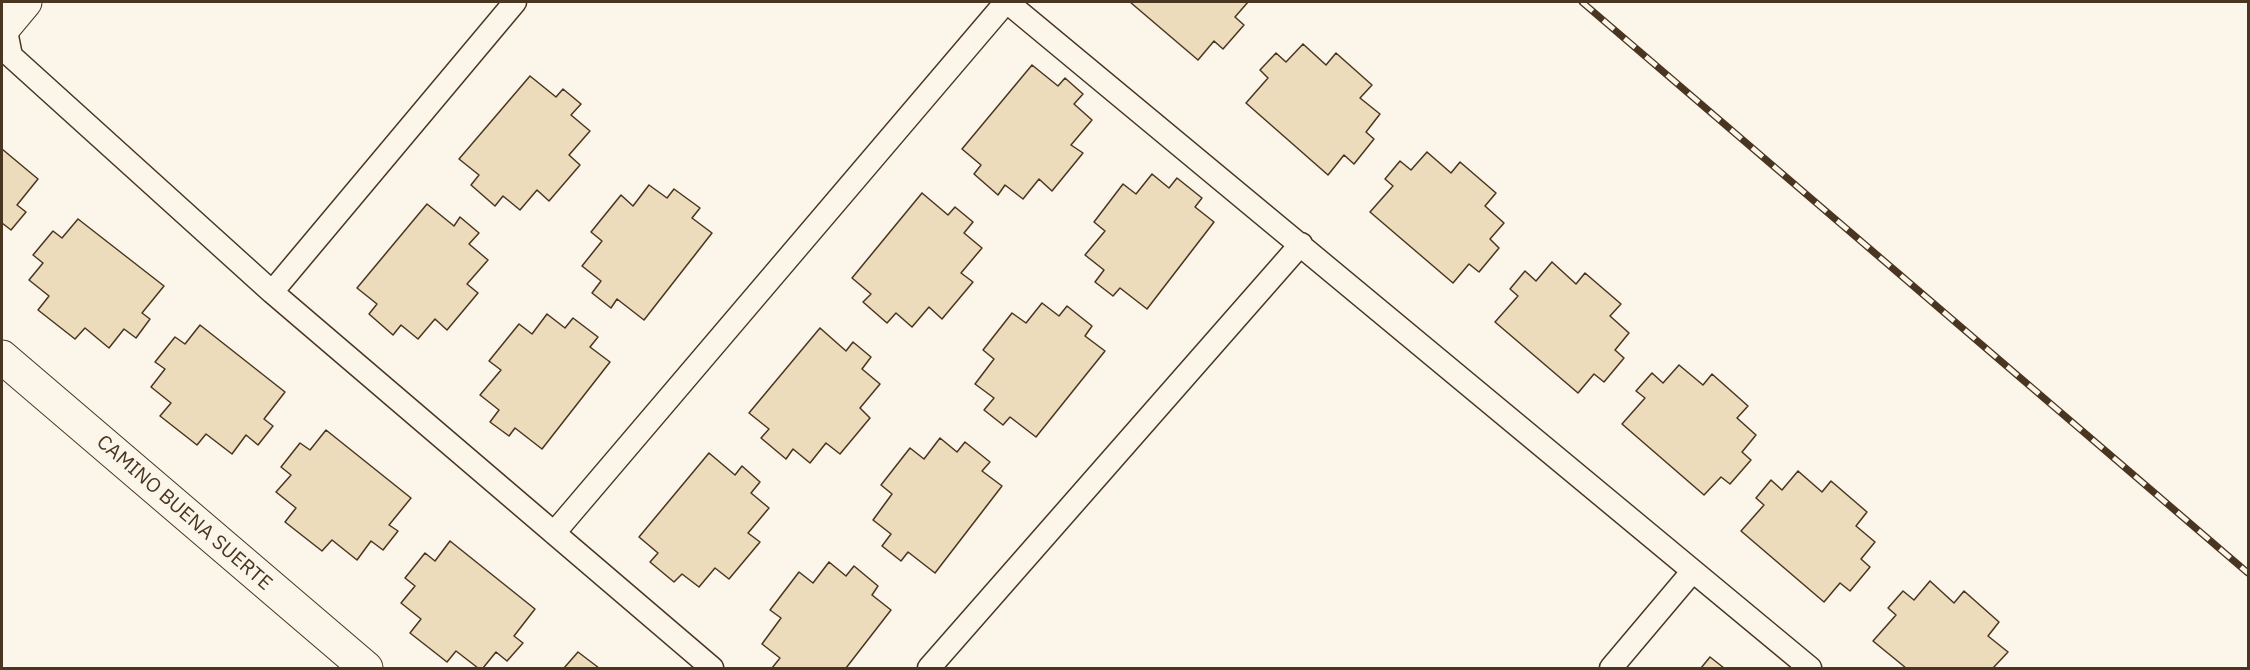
<!DOCTYPE html>
<style>
body{margin:0}
#map{position:relative;width:2250px;height:670px;overflow:hidden;background:#fbf6e9;font-family:"IBM Plex Sans",sans-serif}
canvas{display:block}
.frame{position:absolute;inset:0;border:3px solid #4a3520;pointer-events:none}
</style>
<div id="map">
<canvas width="2250" height="670"></canvas>
<div class="frame"></div>
</div>
<script>
const g = document.querySelector('canvas').getContext('2d');
g.lineJoin = 'round';
function fillPath(path, color) { g.fillStyle = color; g.fill(path, 'evenodd'); }
const shape = rows => new Path2D(rows.map(r => 'M' + r).join(''));
function stroke(path, color, width, dash) { g.strokeStyle = color; g.lineWidth = width; g.lineCap = dash ? 'butt' : 'round'; g.setLineDash(dash || []); g.stroke(path); }
function label(font, color, halo, rows, align = 'center') {
  g.font = font + ' "IBM Plex Sans",sans-serif'; g.lineWidth = 4.5; g.setLineDash([]); g.textBaseline = 'middle'; g.strokeStyle = halo; g.fillStyle = color; for (const [text, x, y, turn = 0] of rows) {
    g.save(); g.translate(x, y); g.rotate((+turn || 0) * Math.PI / 180); g.textAlign = isNaN(turn) ? turn : align; if (halo) g.strokeText(text, 0, 0); g.fillText(text, 0, 0); g.restore();
  }
}
const building = shape([
 [1130,2,1248,2,1235,17,1244,25,1223,49,1214,41,1198,60,1130,2],
 [1303,44,1326,65,1336,53,1372,85,1360,98,1380,114,1366,132,1374,139,1354,164,1344,155,1328,175,1246,103,1268,78,1260,70,1276,53,1286,62,1303,44],
 [1032,65,1058,86,1065,78,1083,94,1074,104,1092,120,1071,145,1083,153,1052,191,1039,179,1023,199,1005,185,998,195,974,174,981,165,962,149,1032,65],
 [530,76,556,97,563,89,581,104,571,115,590,131,569,155,580,165,549,201,537,190,520,210,503,196,495,206,471,185,479,175,459,159,530,76],
 [2,149,38,179,17,205,26,212,11,230,2,223,2,149],
 [1427,152,1451,173,1460,162,1496,193,1485,206,1504,223,1490,239,1499,248,1479,272,1469,264,1453,283,1370,212,1393,186,1385,179,1400,161,1411,170,1427,152],
 [1152,174,1169,188,1177,178,1202,198,1195,207,1214,222,1147,309,1120,288,1113,296,1095,282,1104,270,1085,255,1105,231,1094,222,1123,184,1136,194,1152,174],
 [649,185,667,198,674,189,700,208,692,218,712,233,644,320,617,299,611,308,592,293,601,281,582,266,602,241,591,232,621,195,633,206,649,185],
 [922,193,948,215,955,207,973,222,964,233,982,248,961,273,973,282,942,319,929,307,912,327,896,313,887,323,863,302,871,294,852,278,922,193],
 [427,204,454,226,460,217,479,233,469,244,488,260,467,284,478,293,447,330,435,319,418,339,401,325,393,335,369,314,377,304,357,288,427,204],
 [78,219,164,286,142,313,150,319,136,338,124,329,109,348,85,328,75,339,38,310,49,296,29,280,43,263,33,255,53,231,62,238,78,219],
 [1552,262,1576,284,1585,273,1621,304,1610,316,1629,333,1615,350,1624,358,1604,382,1594,374,1578,393,1495,322,1518,296,1510,289,1525,271,1536,281,1552,262],
 [1042,303,1059,316,1067,306,1092,326,1085,336,1105,351,1036,437,1010,417,1003,425,984,410,994,398,975,384,994,359,983,350,1012,313,1026,323,1042,303],
 [547,314,565,328,573,318,598,337,590,347,610,362,542,449,515,428,509,436,490,422,499,410,480,395,501,370,489,361,519,324,532,334,547,314],
 [200,325,285,392,264,419,273,426,258,445,246,435,232,454,206,434,197,445,160,416,171,403,151,387,165,369,155,362,175,337,185,344,200,325],
 [820,328,846,351,853,342,871,357,862,369,880,384,860,408,870,418,840,454,826,443,810,463,793,449,786,459,761,438,769,429,749,413,820,328],
 [1679,365,1703,385,1712,374,1748,406,1737,418,1756,435,1742,452,1751,460,1730,484,1721,477,1704,495,1622,424,1645,398,1636,391,1652,373,1663,383,1679,365],
 [326,430,411,498,389,525,398,531,383,550,371,541,357,560,332,540,322,551,285,522,296,508,276,492,291,475,281,467,300,443,310,450,326,430],
 [940,438,957,452,965,442,990,462,982,471,1002,486,935,573,908,552,901,561,882,546,891,534,873,520,892,494,881,485,910,448,924,459,940,438],
 [709,453,735,475,742,466,760,482,751,493,769,508,748,533,760,542,729,579,715,568,699,587,682,574,674,582,650,562,658,553,639,537,709,453],
 [1798,471,1822,492,1831,481,1867,512,1856,526,1875,542,1861,559,1870,567,1850,591,1840,583,1824,602,1741,531,1764,505,1756,498,1771,480,1782,490,1798,471],
 [450,541,535,609,514,636,523,643,507,661,496,652,483,668,478,668,456,651,447,662,410,633,421,619,401,603,415,586,405,578,425,553,435,561,450,541],
 [829,562,846,576,854,566,878,586,872,595,891,610,846,668,772,668,780,658,762,644,781,618,770,610,799,572,813,583,829,562],
 [1930,581,1954,603,1964,591,1999,622,1988,636,2008,652,1993,668,1906,668,1873,641,1896,615,1888,608,1903,591,1914,600,1930,581],
 [578,652,599,668,564,668,578,652],
 [1710,657,1724,668,1701,668,1710,657]
]);
const lane = shape([
 [1007,2,1810,668],
 [5,26,11,56,272,292,712,668],
 [272,292,515,2],
 [554,533,1006,2],
 [929,668,1301,244],
 [1611,668,1692,572]
]);
const street = shape([
 [5,26,25,2],
 [2,357,366,668]
]);
const rail = shape([
 [1582,2,2248,573]
]);
const streetNames = [
 ["CAMINO BUENA SUERTE",184,513,41]
];
fillPath(building, '#ecdcbc');
stroke(building, '#4a3520', 1.5);
stroke(lane, '#4a3520', 25);
stroke(street, '#4a3520', 35);
stroke(lane, '#fbf6e9', 22);
stroke(street, '#fbf6e9', 33);
stroke(rail, '#4a3520', 7);
stroke(rail, '#fbf6e9', 4.5, [14]);
label('20px', '#4a3520', '#fbf6e9', streetNames);
</script>
